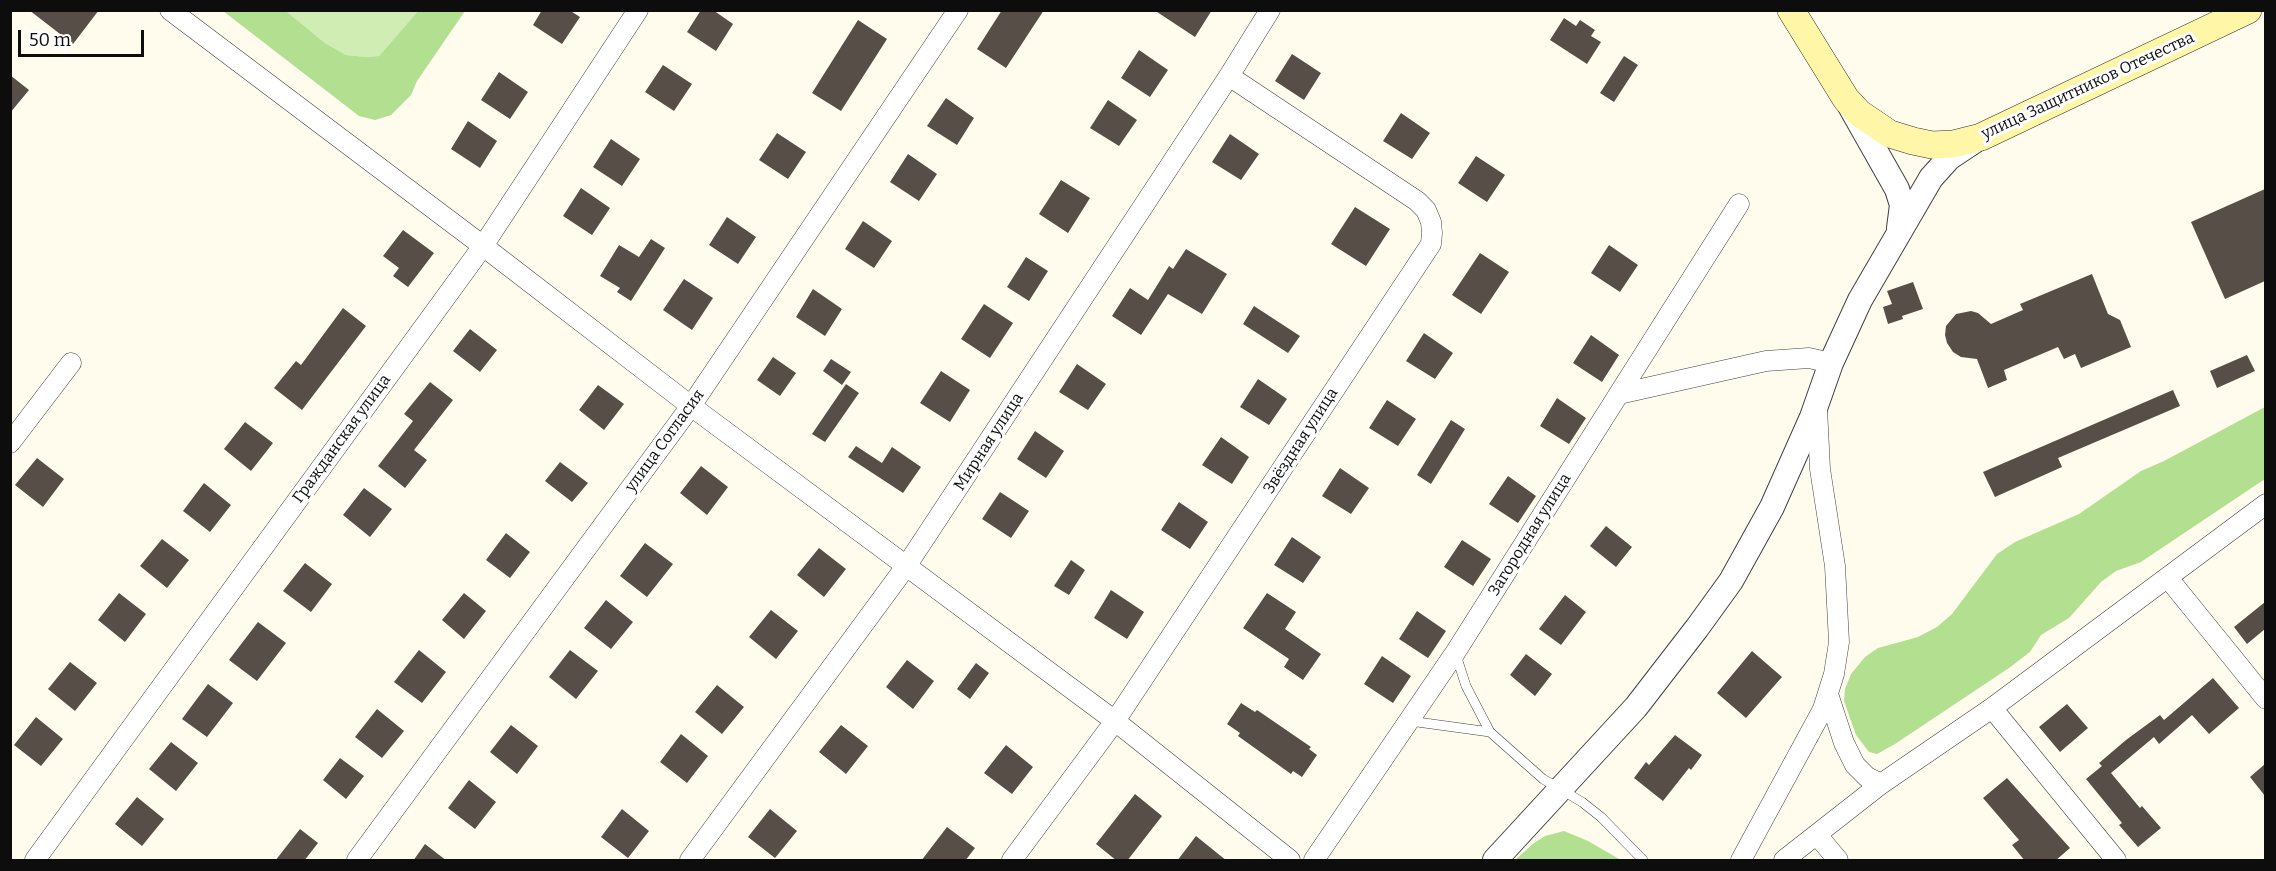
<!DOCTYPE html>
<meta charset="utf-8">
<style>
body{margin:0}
#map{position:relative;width:2276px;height:871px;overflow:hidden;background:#fffced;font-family:Bitter,serif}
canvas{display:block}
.frame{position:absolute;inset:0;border:12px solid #0d0d0d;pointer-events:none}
.scale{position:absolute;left:18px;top:30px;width:126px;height:27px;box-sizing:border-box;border:3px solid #0d0d0d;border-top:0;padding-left:8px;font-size:18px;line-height:21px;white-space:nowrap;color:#0d0d0d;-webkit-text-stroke:4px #fff;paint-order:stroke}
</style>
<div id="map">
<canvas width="2276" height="871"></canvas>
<div class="frame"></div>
<div class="scale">50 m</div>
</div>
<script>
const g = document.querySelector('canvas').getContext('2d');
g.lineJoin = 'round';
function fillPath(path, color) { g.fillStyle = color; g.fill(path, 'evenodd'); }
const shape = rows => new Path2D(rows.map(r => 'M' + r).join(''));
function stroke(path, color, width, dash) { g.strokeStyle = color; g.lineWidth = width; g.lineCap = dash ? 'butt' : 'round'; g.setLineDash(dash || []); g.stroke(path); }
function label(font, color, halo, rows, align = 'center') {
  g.font = font + ' Bitter,serif'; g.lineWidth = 6; g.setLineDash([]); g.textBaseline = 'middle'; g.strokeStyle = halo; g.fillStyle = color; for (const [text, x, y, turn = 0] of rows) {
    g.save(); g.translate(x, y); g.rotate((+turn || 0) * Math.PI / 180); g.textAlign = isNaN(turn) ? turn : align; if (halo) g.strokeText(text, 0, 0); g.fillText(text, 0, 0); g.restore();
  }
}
const green = shape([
 [286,11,418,11,379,56,367,57,346,55,325,43]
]);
const forest = shape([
 [223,11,286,11,325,43,346,55,367,57,379,56,418,11,465,11,417,81,411,95,391,115,375,120,359,116],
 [2265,407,2265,479,2141,562,2116,571,2101,582,2069,618,2041,635,2030,652,2009,668,1895,744,1877,754,1869,752,1856,735,1844,701,1845,689,1851,674,1865,657,1878,648,1918,637,1937,627,1952,614,1997,554,2015,542,2079,514,2141,471,2164,461],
 [1564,831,1588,841,1621,860,1515,860,1534,843,1545,836]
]);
const building = shape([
 [29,10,99,10,73,44],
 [542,10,569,10,580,17,562,44,533,25],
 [701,10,713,10,733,24,716,51,687,32],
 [1002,10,1044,10,1006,68,977,49],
 [1154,10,1212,10,1195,37],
 [1564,18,1576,26,1580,20,1595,30,1591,36,1601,42,1587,64,1550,40],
 [858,20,887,39,841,111,812,93],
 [1139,50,1168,70,1150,97,1121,78],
 [1292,54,1321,73,1304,100,1275,81],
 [1624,56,1638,65,1614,102,1600,93],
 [663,65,692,84,674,111,645,92],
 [499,72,528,92,510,119,481,100],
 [10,75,29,90,10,113],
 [946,98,974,118,957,145,927,126],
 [1108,100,1137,120,1119,146,1090,128],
 [1401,113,1430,133,1412,159,1383,141],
 [468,121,497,141,480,168,451,149],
 [777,133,806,152,788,179,759,160],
 [1230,134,1259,154,1241,180,1212,162],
 [611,139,640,159,622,186,593,167],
 [908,154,937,174,919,201,890,182],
 [1476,156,1505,175,1487,202,1458,183],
 [1061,180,1090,198,1068,233,1039,214],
 [581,188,610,208,592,235,563,216],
 [2265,189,2265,281,2225,299,2191,222],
 [1355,207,1390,229,1366,266,1331,244],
 [727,217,756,237,738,264,709,245],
 [863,221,892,241,874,268,845,249],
 [403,230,434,253,408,287,393,276,399,268,383,256],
 [651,239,665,248,631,301,617,292,620,288,600,276,619,245,639,257],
 [1609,245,1638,265,1620,292,1591,273],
 [1186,249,1227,274,1202,314,1168,294,1141,335,1112,316,1130,288,1148,300,1169,266,1173,269],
 [1480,253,1509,272,1481,314,1452,295],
 [1026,257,1048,271,1029,301,1007,287],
 [2092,274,2108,314,2120,320,2131,347,2081,368,2075,354,2064,359,2058,347,2004,370,2007,380,1988,388,1977,359,1961,357,1953,352,1947,343,1945,335,1946,326,1956,314,1971,311,1978,313,1991,324,2023,310,2020,304],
 [684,279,713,298,692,330,663,310],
 [1913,282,1923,309,1902,316,1903,319,1888,324,1883,307,1892,304,1887,291],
 [813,289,842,309,825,336,796,317],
 [984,304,1013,323,990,358,961,339],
 [1254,306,1300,336,1288,353,1243,324],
 [343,308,366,326,302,410,274,388,296,361,301,365],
 [470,329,497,350,480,372,453,351],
 [1424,333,1453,353,1435,379,1406,361],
 [1591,335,1619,355,1602,382,1573,363],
 [2247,355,2255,371,2217,388,2210,371],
 [773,357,796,373,780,396,757,380],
 [831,359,851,372,842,385,823,371],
 [1077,364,1106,384,1088,410,1059,392],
 [941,371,970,390,950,422,920,403],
 [1258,379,1287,399,1269,425,1240,407],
 [430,382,453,400,414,450,427,460,405,488,378,466,413,421,404,414],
 [846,384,859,393,825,442,812,434],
 [598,385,624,404,604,430,579,410],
 [2173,390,2180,406,2058,458,2062,467,1995,497,1983,472],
 [1557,398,1586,418,1569,444,1540,426],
 [1387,400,1416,419,1398,446,1369,428],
 [1451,420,1465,429,1431,484,1417,475],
 [245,422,273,443,251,471,224,449],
 [1035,431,1064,451,1046,478,1017,459],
 [1221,437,1249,457,1232,484,1202,465],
 [856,446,882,463,892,447,921,467,903,493,848,457],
 [37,458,64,479,43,507,15,485],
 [560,462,588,483,572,502,545,481],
 [701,466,728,487,707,515,680,493],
 [1340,468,1369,488,1351,514,1322,496],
 [1508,476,1536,496,1518,523,1489,504],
 [204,483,231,505,210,532,183,511],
 [364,488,392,509,370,537,343,515],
 [1000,492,1029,511,1011,538,982,519],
 [1179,502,1208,522,1190,549,1161,530],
 [1606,526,1632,547,1616,567,1590,546],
 [506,533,530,552,510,578,486,560],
 [1292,537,1321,557,1303,583,1274,565],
 [162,539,189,560,167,588,140,566],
 [1462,540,1491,559,1473,586,1444,567],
 [645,543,673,564,647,597,620,576],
 [819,548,846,569,824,597,797,575],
 [1071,560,1085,570,1069,595,1054,586],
 [305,563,332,584,311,612,283,591],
 [1111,590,1144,612,1127,639,1094,618],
 [119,593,146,614,125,642,98,620],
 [464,593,486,611,464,639,442,620],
 [1267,593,1296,612,1285,629,1321,654,1303,680,1284,667,1289,659,1243,628],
 [1565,595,1586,612,1561,645,1539,629],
 [606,600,633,622,611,649,584,628],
 [2265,602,2265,629,2247,644,2234,627],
 [771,610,798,631,776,659,749,637],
 [1417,611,1446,631,1428,658,1399,639],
 [258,622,286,643,257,681,229,660],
 [419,650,446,672,422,703,394,682],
 [570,650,598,671,576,699,549,677],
 [1752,651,1782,677,1746,718,1717,693],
 [1526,654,1552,674,1535,696,1510,675],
 [1382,656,1411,676,1393,703,1364,684],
 [907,660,934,681,913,709,886,687],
 [70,662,97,683,75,711,48,689],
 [976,663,989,673,970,699,957,689],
 [2213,678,2239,708,2209,734,2192,715,2159,744,2154,737,2111,773,2140,808,2142,806,2161,828,2138,847,2119,825,2122,823,2086,779,2102,766,2099,763,2126,740,2160,715,2164,720],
 [208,684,233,703,207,737,182,719],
 [717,685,744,707,722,734,695,712],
 [1241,703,1255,712,1257,710,1311,747,1309,749,1317,755,1302,777,1293,771,1291,774,1238,736,1240,733,1227,724],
 [2067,704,2088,728,2060,752,2039,727],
 [377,709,404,731,382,758,355,737],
 [36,717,63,739,41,766,14,745],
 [511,725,538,746,517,774,490,752],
 [841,725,868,746,846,774,819,752],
 [681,734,708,756,687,783,660,762],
 [1675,735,1702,755,1691,770,1689,768,1663,801,1634,778,1646,762,1649,765],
 [171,742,198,763,176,791,149,769],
 [1006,745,1033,767,1012,794,984,773],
 [340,758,364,776,346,799,323,780],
 [2265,764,2265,796,2250,777],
 [2007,778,2070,848,2055,861,2025,861,2012,845,2019,840,1983,798],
 [469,780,496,802,475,829,448,808],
 [1135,794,1162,816,1127,861,1117,861,1096,844],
 [137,797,164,819,142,846,115,824],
 [622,809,649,831,628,858,601,837],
 [770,809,797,831,775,858,748,837],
 [947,827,975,848,965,861,921,861],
 [300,829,318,843,304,861,275,861],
 [1196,836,1227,861,1177,861],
 [425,844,447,861,413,861]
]);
const service = shape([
 [1456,655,1466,686,1490,732,1543,779,1582,802,1601,817,1643,860],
 [1410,721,1490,732]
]);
const minor = shape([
 [170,10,483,246,691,406,1115,721,1290,860],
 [1619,394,1766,361,1809,358,1831,363],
 [10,443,71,363],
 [2168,578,2266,699],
 [1828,694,1844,743,1855,765,1867,777,1881,784],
 [1992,708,2116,860],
 [1817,835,1838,860],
 [35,860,483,246,638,10],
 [357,860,691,406,958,10],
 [690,860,907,565,1229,76,1270,10],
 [1012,860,1115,721,1431,244,1432,233,1431,222,1426,210,1417,201,1229,76],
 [1314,860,1455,653,1739,204],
 [1741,860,1823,709,1834,674,1839,642,1835,566,1820,469,1817,408],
 [1784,860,1881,784,1992,708,2266,504]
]);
const tertiary = shape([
 [1850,106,1897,189,1902,205,1899,228],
 [1495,860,1636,707,1697,628,1731,581,1772,507,1812,417,1831,363,1860,300,1931,178,1949,158,1976,140]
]);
const secondary = shape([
 [1791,10,1846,99,1859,113,1890,134,1913,141,1932,145,1953,144,1981,137,2248,10]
]);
const streetNames = [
 ["улица Защитников Отечества",2088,86,-25],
 ["Гражданская улица",342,439,-54],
 ["улица Согласия",665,441,-54],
 ["Звёздная улица",1301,441,-57],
 ["Мирная улица",989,442,-57],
 ["Загородная улица",1530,535,-58]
];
fillPath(green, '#d0edb3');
fillPath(forest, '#b3df91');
fillPath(building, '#574e48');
stroke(service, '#404040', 10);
stroke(minor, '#404040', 21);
stroke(tertiary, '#404040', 26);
stroke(secondary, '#2f2f2f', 28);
stroke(service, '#fff', 9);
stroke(minor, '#fff', 20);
stroke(tertiary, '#fff', 24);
stroke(secondary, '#fff6a8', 27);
label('16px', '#0d0d0d', '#fff', streetNames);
</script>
